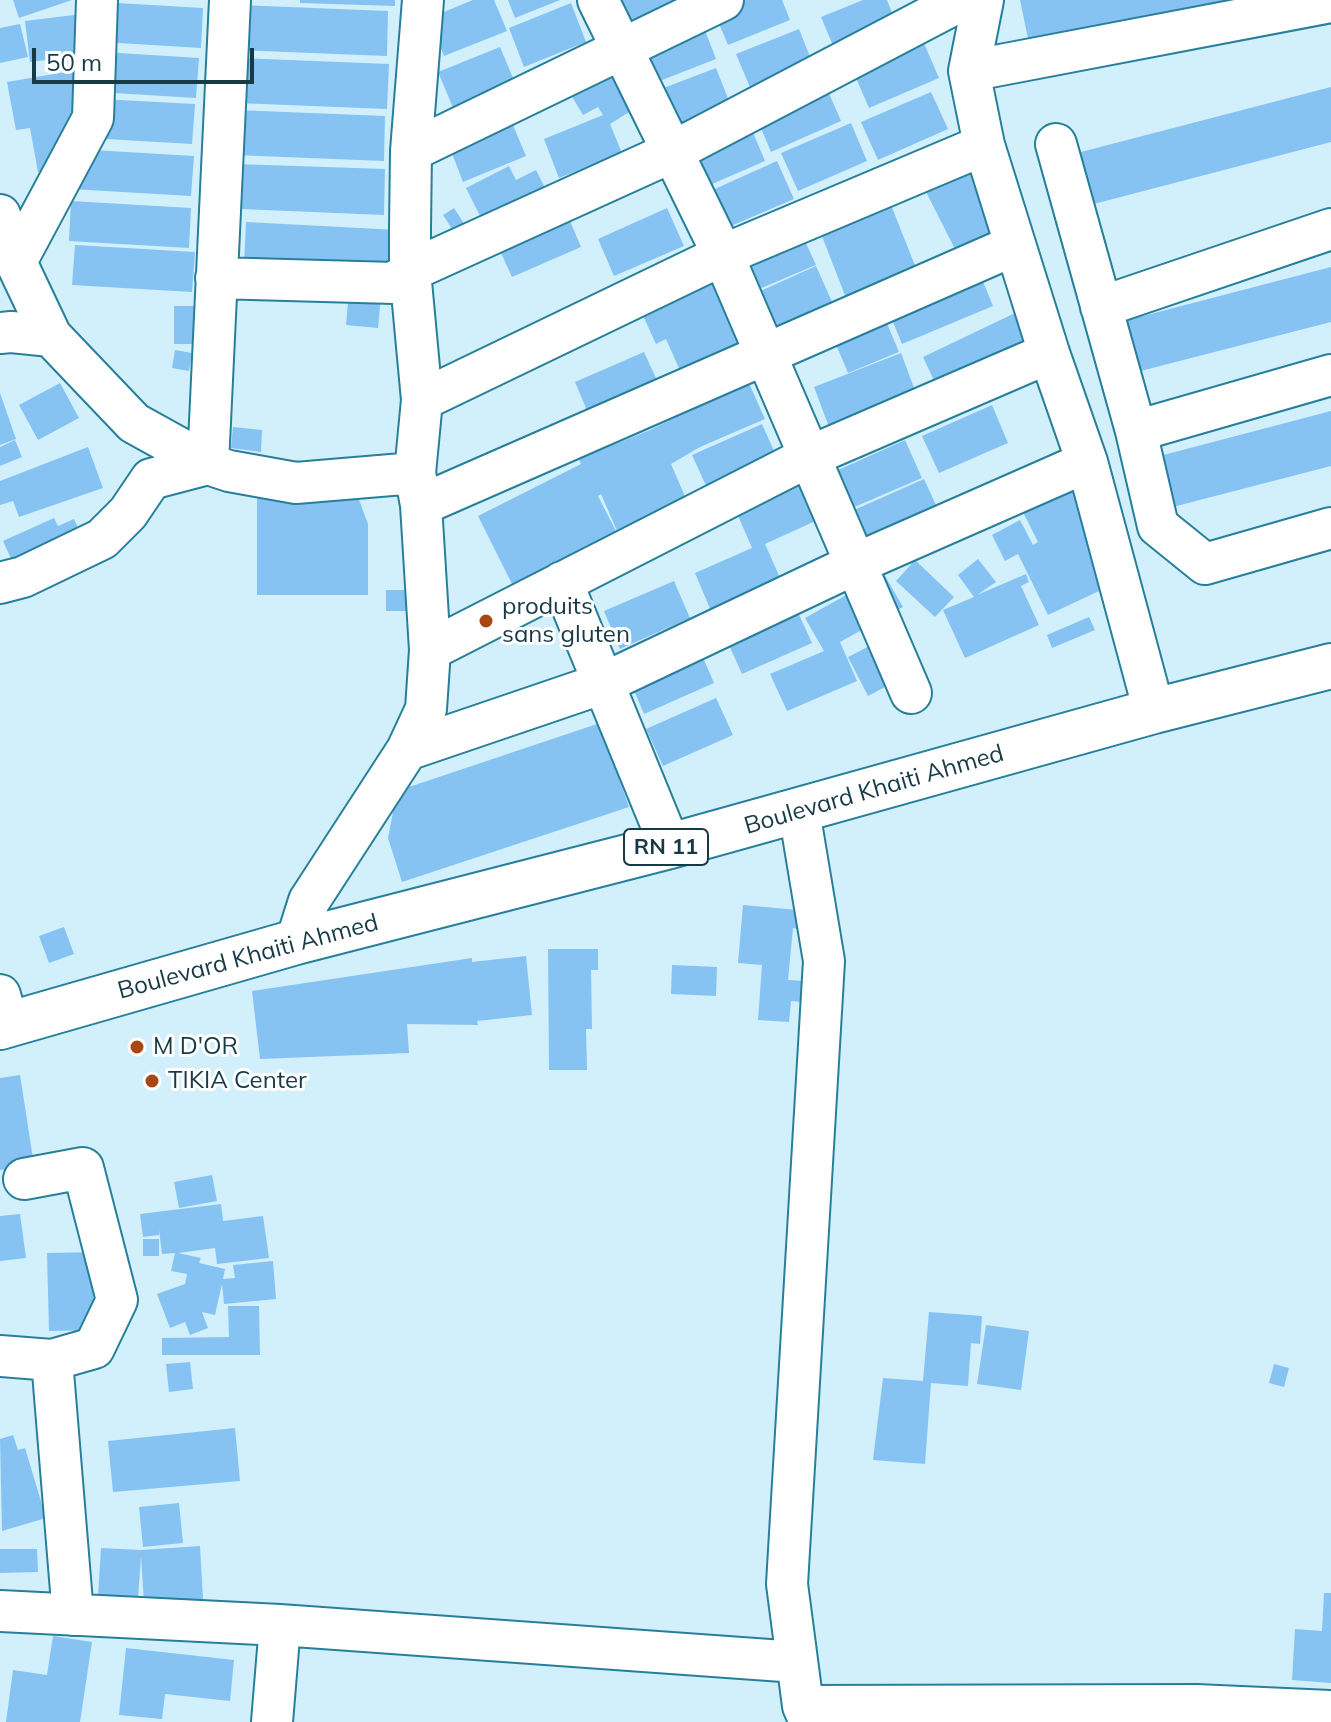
<!DOCTYPE html>
<style>
body{margin:0}
#map{position:relative;width:1331px;height:1722px;overflow:hidden;background:#d1f0fc;font-family:Mulish,sans-serif}
canvas{display:block}
.scale{position:absolute;left:32px;top:48px;width:222px;height:36px;box-sizing:border-box;border:4px solid #173b46;border-top:0;padding-left:10px;font-size:24px;line-height:28px;white-space:nowrap;color:#173b46;-webkit-text-stroke:6px #fff;paint-order:stroke}
</style>
<div id="map">
<canvas width="1331" height="1722"></canvas>
<div class="scale">50 m</div>
</div>
<script>
const g = document.querySelector('canvas').getContext('2d');
g.lineJoin = 'round';
function fillPath(path, color) { g.fillStyle = color; g.fill(path, 'evenodd'); }
const shape = rows => new Path2D(rows.map(r => 'M' + r).join(''));
function stroke(path, color, width, dash) { g.strokeStyle = color; g.lineWidth = width; g.lineCap = dash ? 'butt' : 'round'; g.setLineDash(dash || []); g.stroke(path); }
function label(font, color, halo, rows, align = 'center') {
  g.font = font + ' Mulish,sans-serif'; g.lineWidth = 6; g.setLineDash([]); g.textBaseline = 'middle'; g.strokeStyle = halo; g.fillStyle = color; for (const [text, x, y, turn = 0] of rows) {
    g.save(); g.translate(x, y); g.rotate((+turn || 0) * Math.PI / 180); g.textAlign = isNaN(turn) ? turn : align; if (halo) g.strokeText(text, 0, 0); g.fillText(text, 0, 0); g.restore();
  }
}
const building = shape([
 [13,0,72,0,19,18],
 [300,0,395,0,395,6,300,3],
 [473,0,494,0,507,31,444,56,429,18],
 [508,0,560,0,515,18],
 [604,0,676,0,679,7,617,32],
 [728,0,782,0,790,20,728,45,712,7],
 [863,0,887,0,899,30,837,55,821,17],
 [1020,0,1226,0,1226,1,1029,43],
 [83,1,203,8,201,48,86,41,87,51,199,58,196,98,81,91,82,98,195,104,192,144,89,138,75,149,194,156,191,196,71,189,73,167,38,172,30,128,16,130,7,82,77,70,78,56,30,62,25,21,82,14],
 [571,3,586,42,524,67,509,28],
 [239,5,388,11,387,56,237,50],
 [701,20,716,59,657,82,661,89,716,68,731,106,669,131,655,96,610,124,622,153,559,178,544,139,603,115,598,107,583,115,571,95,638,45],
 [20,24,28,57,0,63,0,28],
 [799,29,814,67,752,92,736,54],
 [923,41,939,78,869,108,853,71],
 [500,47,516,85,454,110,438,72],
 [239,58,389,64,387,109,237,103],
 [825,84,841,121,771,152,755,114],
 [1331,87,1331,142,1090,205,1077,153],
 [931,92,948,129,878,160,861,122],
 [236,110,385,116,384,161,234,155],
 [510,118,526,156,463,182,448,143],
 [749,123,765,161,696,191,679,154],
 [851,123,867,161,798,191,781,153],
 [979,150,1017,235,962,263,920,180],
 [777,161,794,199,724,229,708,192],
 [236,164,385,169,384,215,241,209,233,242],
 [509,166,516,180,536,170,550,198,487,230,466,188],
 [889,200,916,268,846,298,820,231],
 [71,201,191,208,189,248,69,241],
 [454,208,467,228,456,235,443,215],
 [667,208,684,246,614,276,598,239],
 [565,209,581,247,512,277,495,240],
 [246,222,398,230,395,275,244,266],
 [799,228,816,265,745,295,729,258],
 [75,245,195,252,192,292,72,285],
 [816,266,833,304,763,334,747,297],
 [977,267,993,306,902,344,886,305],
 [1331,267,1331,322,1129,374,1116,323],
 [709,276,725,312,735,307,751,344,682,375,666,339,656,344,639,307],
 [350,280,382,283,378,328,346,325],
 [1036,303,1047,350,943,400,923,357],
 [174,306,219,306,219,344,174,344],
 [883,314,899,352,848,373,832,335],
 [175,350,192,353,189,371,172,368],
 [644,352,661,389,591,420,575,382],
 [901,353,916,393,829,427,814,387],
 [748,381,765,419,700,447,671,464,687,501,617,531,601,494,598,496,618,535,514,588,478,516,581,464,579,459,650,430],
 [60,383,79,418,38,440,19,405],
 [0,393,16,439,0,445],
 [992,405,1008,443,939,473,922,436],
 [1331,411,1331,466,1165,509,1152,458],
 [762,424,779,462,709,492,692,455],
 [233,427,262,430,261,452,231,448],
 [15,440,22,457,0,466,0,447],
 [905,440,922,478,852,508,836,471],
 [88,447,103,488,19,517,13,501,0,505,0,481],
 [924,479,941,516,871,547,854,510],
 [806,481,822,518,765,544,781,580,711,611,695,573,752,548,736,511],
 [1082,482,1129,577,1048,615,1018,554,1005,561,992,535,1020,520,1033,545,1038,542,1023,512],
 [257,497,358,497,368,524,368,595,257,595],
 [54,518,58,526,74,519,80,532,13,563,3,541],
 [978,559,996,582,977,595,1026,574,1029,582,1021,586,1039,625,965,658,943,610,974,597,958,575],
 [915,560,954,597,935,617,896,581],
 [884,574,903,607,840,642,857,681,787,711,770,674,824,651,805,618],
 [674,581,690,618,620,649,604,611],
 [386,590,414,590,415,611,386,611],
 [795,606,812,643,742,674,725,636],
 [1089,617,1095,630,1052,648,1047,635],
 [901,630,921,668,868,696,848,657],
 [698,646,714,683,644,714,628,676],
 [716,698,733,735,663,766,646,729],
 [600,723,629,807,402,882,388,838,397,791],
 [743,905,798,910,797,929,793,928,788,980,806,981,804,1002,791,1001,789,1022,758,1020,762,965,738,963],
 [64,927,74,954,49,963,39,936],
 [548,949,598,949,598,970,591,970,592,1029,586,1029,587,1070,549,1070],
 [526,956,532,1015,477,1021,478,1025,407,1024,409,1053,260,1059,252,991,472,958,472,962],
 [672,965,717,967,716,996,671,994],
 [20,1075,34,1165,0,1170,0,1078],
 [212,1175,217,1201,179,1208,174,1182],
 [221,1204,223,1221,263,1216,269,1258,217,1264,215,1248,178,1253,201,1258,199,1263,225,1269,223,1279,235,1278,233,1265,273,1261,276,1299,224,1304,222,1284,215,1315,202,1312,208,1328,190,1335,185,1322,170,1328,157,1294,185,1284,187,1274,171,1271,175,1253,162,1254,159,1230,159,1235,143,1237,140,1214],
 [20,1214,26,1258,0,1261,0,1216],
 [143,1239,159,1239,159,1256,143,1256],
 [98,1252,99,1330,49,1331,47,1253],
 [228,1306,259,1306,260,1355,162,1355,162,1338,229,1337],
 [929,1312,982,1316,980,1344,971,1343,968,1386,931,1383,925,1464,873,1460,883,1378,923,1381],
 [986,1325,1029,1331,1021,1390,977,1384],
 [190,1362,193,1389,169,1392,166,1364],
 [1274,1364,1289,1368,1284,1387,1269,1383],
 [235,1428,240,1481,113,1492,108,1441],
 [13,1435,18,1450,25,1448,46,1518,2,1531,0,1439],
 [179,1503,183,1543,143,1547,139,1507],
 [200,1546,203,1599,144,1603,141,1556,138,1599,98,1597,101,1548,141,1550],
 [0,1549,37,1549,38,1572,0,1573],
 [1324,1593,1331,1593,1331,1683,1292,1680,1295,1629,1322,1631],
 [53,1636,92,1642,80,1722,6,1722,13,1670,47,1675],
 [126,1648,234,1660,230,1701,165,1694,162,1719,119,1715]
]);
const minor = shape([
 [598,0,723,255,911,693],
 [983,0,969,71,984,145,1049,353,1087,462,1154,711],
 [969,71,1331,2],
 [1056,144,1136,431,1158,526,1205,564,1331,528],
 [411,151,723,0],
 [0,215,16,262,51,336,134,423,208,464,229,471,296,483,415,473],
 [16,262,93,118,97,0],
 [216,278,394,283,410,271,672,152,962,0],
 [1101,307,1331,229],
 [0,333,11,332,51,336],
 [422,400,723,255,984,145],
 [1136,431,1331,375],
 [421,505,1015,245],
 [562,582,670,846],
 [0,583,23,577,102,539,128,513,151,479,208,464,230,0],
 [430,650,808,457,1049,353],
 [407,750,604,683,855,564,1087,462],
 [799,811,824,961,787,1584,803,1706,810,1722],
 [296,942,309,901,407,750,426,709,430,650,421,505,415,473,422,400,410,271,410,228,411,151,423,0],
 [0,995,8,1024],
 [0,1356,52,1360,94,1348,117,1300,83,1168,24,1179],
 [52,1360,73,1615],
 [0,1611,280,1625,797,1662],
 [803,1706,1196,1705,1331,1711],
 [272,1722,280,1625]
]);
const highway = shape([
 [0,1027,296,942,670,846,1154,711,1331,666]
]);
const markers = [
 [486,621,8,"#aa4613"],
 [137,1047,8,"#aa4613"],
 [152,1081,8,"#aa4613"]
];
const shields = [
 [666,847,84]
];
const shieldNames = [
 ["RN 11",666,847]
];
const poiNames = [
 ["produits",502,607],
 ["sans gluten",502,635],
 ["M D'OR",153,1047],
 ["TIKIA Center",168,1081]
];
const streetNames = [
 ["Boulevard Khaiti Ahmed",874,790,-16],
 ["Boulevard Khaiti Ahmed",248,957,-15]
];
fillPath(building, '#86c3f3');
stroke(minor, '#277f9a', 44);
stroke(highway, '#277f9a', 48);
stroke(minor, '#fff', 40);
stroke(highway, '#fff', 44);
for (const [x, y, r, color] of markers) { const dot = new Path2D(); dot.arc(x, y, r, 0, 2 * Math.PI); g.fillStyle = color; g.fill(dot); stroke(dot, '#fff', 3); }
for (const [x, y, w] of shields) { const box = new Path2D(); box.roundRect(x - w / 2, y - 18, w, 36, 6); g.fillStyle = '#fff'; g.fill(box); stroke(box, '#173b46', 2); }
label('bold 22px', '#173b46', null, shieldNames);
label('24px', '#173b46', '#fff', poiNames, 'left');
label('24px', '#173b46', '#fff', streetNames);
</script>
